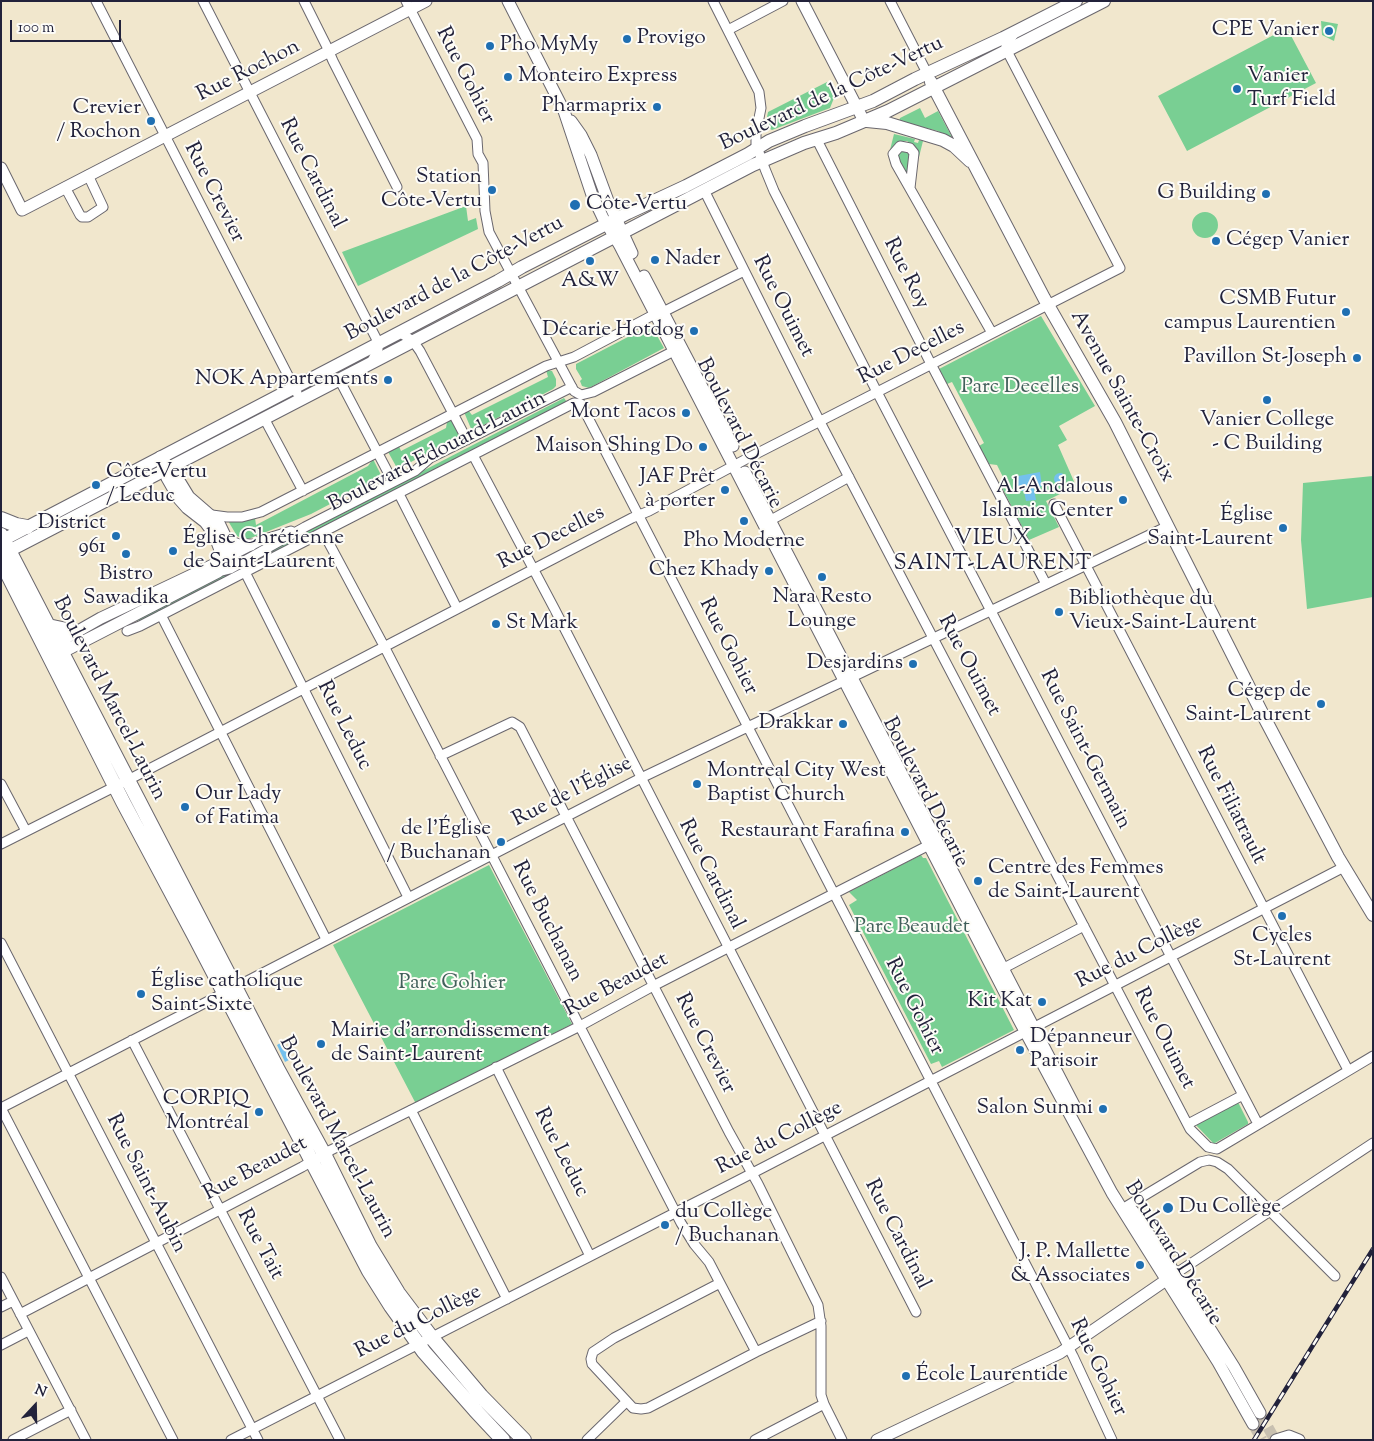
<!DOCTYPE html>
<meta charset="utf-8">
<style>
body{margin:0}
#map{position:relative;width:1374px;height:1441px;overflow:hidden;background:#f1e7cd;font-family:"Sorts Mill Goudy",serif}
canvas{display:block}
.frame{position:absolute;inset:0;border:2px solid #22223b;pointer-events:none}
.north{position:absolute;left:10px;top:1381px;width:50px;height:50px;-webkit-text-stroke:4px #fdfcf7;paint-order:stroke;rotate:21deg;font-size:14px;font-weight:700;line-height:20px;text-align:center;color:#22223b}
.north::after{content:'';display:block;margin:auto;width:18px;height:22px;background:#22223b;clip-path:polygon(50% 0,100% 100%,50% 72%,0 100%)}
.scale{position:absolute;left:10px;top:20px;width:111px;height:22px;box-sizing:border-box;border:2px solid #22223b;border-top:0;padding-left:6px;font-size:15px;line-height:18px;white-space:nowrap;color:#22223b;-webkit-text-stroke:4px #fdfcf7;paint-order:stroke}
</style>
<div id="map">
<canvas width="1374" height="1441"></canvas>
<div class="frame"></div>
<div class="north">N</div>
<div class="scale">100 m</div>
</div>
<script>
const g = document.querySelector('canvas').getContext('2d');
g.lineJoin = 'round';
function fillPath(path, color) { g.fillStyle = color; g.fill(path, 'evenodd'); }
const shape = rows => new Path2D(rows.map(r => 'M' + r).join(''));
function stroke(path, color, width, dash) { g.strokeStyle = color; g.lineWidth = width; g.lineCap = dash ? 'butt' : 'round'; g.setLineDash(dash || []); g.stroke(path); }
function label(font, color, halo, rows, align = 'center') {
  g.font = font + ' "Sorts Mill Goudy",serif'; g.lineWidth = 4; g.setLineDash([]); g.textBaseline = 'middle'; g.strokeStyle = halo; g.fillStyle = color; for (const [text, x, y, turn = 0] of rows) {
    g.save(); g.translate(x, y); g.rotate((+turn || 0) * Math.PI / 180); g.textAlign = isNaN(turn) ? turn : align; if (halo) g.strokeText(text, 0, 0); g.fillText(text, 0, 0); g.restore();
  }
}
const green = shape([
 [1321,21,1338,24,1334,41,1322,35],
 [1287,28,1316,83,1187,151,1158,96],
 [827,82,834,98,830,108,772,130,765,126,768,112],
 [920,108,925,118,938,111,954,141,938,131,899,121,900,118],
 [894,134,915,139,914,142,918,143,919,140,923,141,919,157,916,147,907,141,897,142,890,150],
 [904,151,910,155,908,178,899,159,899,153],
 [466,206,468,221,476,218,478,229,358,286,342,252],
 '1192 225a13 13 0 1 1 26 0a13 13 0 1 1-26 0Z',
 [1041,316,1095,406,1059,426,1067,440,1058,445,1076,486,1046,501,1059,527,1029,540,999,482,1003,481,1004,479,997,465,989,464,979,446,984,443,952,382,947,384,939,369],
 [651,325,664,348,589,388,582,386,580,381,582,379,576,369,576,364],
 [546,370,552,371,556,379,556,386,553,389,472,431,464,412,468,410,472,415,548,377],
 [564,398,567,402,141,620,130,622],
 [451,419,459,436,400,468,397,468,387,450,398,444,401,451,446,428,447,422],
 [373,459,382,477,311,514,246,540,237,536,227,519,255,518,256,525,368,466],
 [1373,476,1373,597,1307,609,1301,540,1303,483],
 [921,855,923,858,926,858,1014,1030,942,1067,939,1061,931,1064,849,905,857,900,849,892],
 [489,865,572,1024,418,1102,415,1102,333,945],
 [1238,1102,1248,1122,1248,1124,1215,1143,1213,1143,1195,1124]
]);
const water = shape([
 [1040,472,1042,486,1034,489,1036,500,1026,501,1024,491,1015,491,1013,477],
 '1054 479a6 6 0 1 1 12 0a6 6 0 1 1-12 0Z',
 [282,1042,291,1059,285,1062,277,1045]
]);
const tertiaryTunnel = shape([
 [1260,1413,1275,1440],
 [1253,1424,1262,1440]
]);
const minor = shape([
 [96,1,297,393],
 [203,1,378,342,378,349,371,363],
 [304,1,327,47,333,61,397,187],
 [406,1,477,139,478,154,483,163,485,211,489,232,574,391,581,395,593,392,674,351],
 [713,1,759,92,761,108,756,133,756,144,765,169,774,191,877,392,1258,1124],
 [890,1,927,73],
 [728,30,783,1],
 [817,140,931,364,1046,584],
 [65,187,80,215,82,217,88,217,103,207,88,175],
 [910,188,914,153,910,148,900,146,893,154,896,164,992,333],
 [704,190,820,422,1190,1129,1208,1147,1217,1149,1373,1056],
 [663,312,744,271],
 [399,332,413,341,420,351,467,440],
 [339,379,393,482],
 [264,418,303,491],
 [473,455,554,608,916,1312],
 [399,494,457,608],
 [1054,504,1348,1070],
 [212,515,227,517,242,517,261,512,546,366,574,357,655,314],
 [771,520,849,477],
 [323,532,384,646,681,1223,694,1244,709,1262,756,1352],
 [225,559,262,540,291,531],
 [218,572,230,569,305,527,415,471,430,458,572,387],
 [245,572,408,897],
 [161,615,326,939],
 [127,631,140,626,574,403,581,404,1073,1356,1112,1440],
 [440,756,512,722,520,727,729,1132,758,1184,818,1305,821,1326,821,1395,824,1404,842,1440],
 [1,784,26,831],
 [1,844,128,780,632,518,649,511,750,457,1120,268,1007,51,1006,46,1015,32],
 [1,943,258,1440],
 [1004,968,1084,926],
 [132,1040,340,1440],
 [496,1067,590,1256],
 [411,1110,507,1299],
 [1188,1124,1243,1095],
 [1122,1209,1200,1162,1209,1160,1217,1162,1228,1169,1335,1276],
 [1175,1274,1373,1143],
 [1,1277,86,1440],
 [720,1283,614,1338,593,1352,591,1359,592,1364,633,1408,641,1409,648,1408,756,1352,821,1321],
 [1,1307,13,1301],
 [20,1314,302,1167,331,1150,580,1026,655,985,935,842],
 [1,1345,28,1331],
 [13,1440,71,1410],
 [173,1440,1,1108,641,778,1168,526],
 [231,1440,743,1178,1344,867],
 [587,1440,626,1402],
 [755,1440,824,1404]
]);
const tertiary = shape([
 [508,1,564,111,592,195,603,218,620,246,730,459,1019,1020,1112,1193,1218,1362,1253,1424],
 [802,1,864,121],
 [571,121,581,135,591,155,608,201,632,253],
 [1,168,22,210,426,1],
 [644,276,733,446],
 [745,472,1074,1105],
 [228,541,239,545,251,545],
 [50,647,101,618,217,563,220,550,214,534,205,522,187,508,179,499,167,478,162,462],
 [55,656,218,572,226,561,229,554,229,544,219,523,189,497,175,474,160,457],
 [1133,1211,1164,1256,1234,1367,1260,1413],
 [877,1440,1060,1353,1172,1276],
 [1276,1440,1289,1436,1299,1440]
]);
const secondary = shape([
 [931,82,1044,298,1115,422,1264,717,1338,857,1373,915],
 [867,121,887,123,943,140,954,146,970,161],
 [1,541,498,281,522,267,628,213,686,186,748,154,769,141,805,126,873,101,915,79,1003,38,1076,1],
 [1,555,753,165,804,143,836,133,888,111,1104,1]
]);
const primary = shape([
 [1,519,16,525,27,527],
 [1,535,277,1068,324,1154,370,1247,398,1293,432,1338,481,1396,524,1440],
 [1,561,123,802,195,937,369,1271,391,1306,424,1352,475,1410,503,1440],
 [48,626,76,632]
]);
const rail = shape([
 [1254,1440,1373,1249]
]);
const markers = [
 [1329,31,5,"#1f6fb2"],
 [627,39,5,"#1f6fb2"],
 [490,46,5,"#1f6fb2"],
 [508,77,5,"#1f6fb2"],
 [1237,89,5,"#1f6fb2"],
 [657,107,5,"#1f6fb2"],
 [151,121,5,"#1f6fb2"],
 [492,190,5,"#1f6fb2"],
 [1266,194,5,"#1f6fb2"],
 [575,205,6,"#1f6fb2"],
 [1216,241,5,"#1f6fb2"],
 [655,260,5,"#1f6fb2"],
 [590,261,5,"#1f6fb2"],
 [1346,312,5,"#1f6fb2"],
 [694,331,5,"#1f6fb2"],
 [1357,358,5,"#1f6fb2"],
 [388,380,5,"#1f6fb2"],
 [1267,400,5,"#1f6fb2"],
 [686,413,5,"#1f6fb2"],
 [703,447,5,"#1f6fb2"],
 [96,485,5,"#1f6fb2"],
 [725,490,5,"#1f6fb2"],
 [1123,500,5,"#1f6fb2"],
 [744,521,5,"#1f6fb2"],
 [1283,528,5,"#1f6fb2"],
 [116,536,5,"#1f6fb2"],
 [173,551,5,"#1f6fb2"],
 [126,554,5,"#1f6fb2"],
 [769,571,5,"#1f6fb2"],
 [822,577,5,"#1f6fb2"],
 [1059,612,5,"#1f6fb2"],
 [496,624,5,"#1f6fb2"],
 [913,664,5,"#1f6fb2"],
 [1321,704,5,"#1f6fb2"],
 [843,724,5,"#1f6fb2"],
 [697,784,5,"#1f6fb2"],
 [185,807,5,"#1f6fb2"],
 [905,832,5,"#1f6fb2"],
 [501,842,5,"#1f6fb2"],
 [978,881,5,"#1f6fb2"],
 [1282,916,5,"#1f6fb2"],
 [141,994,5,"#1f6fb2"],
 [1042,1002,5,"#1f6fb2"],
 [321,1044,5,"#1f6fb2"],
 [1020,1050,5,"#1f6fb2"],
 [1103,1109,5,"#1f6fb2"],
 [259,1112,5,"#1f6fb2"],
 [1168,1208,6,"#1f6fb2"],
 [665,1225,5,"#1f6fb2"],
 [1140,1265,5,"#1f6fb2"],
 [906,1376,5,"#1f6fb2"]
];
const poiNames = [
 ["CPE Vanier",1319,31],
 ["Provigo",637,39,"left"],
 ["Pho MyMy",500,46,"left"],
 ["Monteiro Express",518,77,"left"],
 ["Vanier",1247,77,"left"],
 ["Turf Field",1247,101,"left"],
 ["Pharmaprix",647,107],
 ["Crevier",141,109],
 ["/ Rochon",141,133],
 ["Station",482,178],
 ["Côte-Vertu",482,202],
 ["G Building",1256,194],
 ["Côte-Vertu",586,205,"left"],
 ["Cégep Vanier",1226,241,"left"],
 ["Nader",665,260,"left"],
 ["A&W",590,282,"center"],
 ["CSMB Futur",1336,300],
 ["campus Laurentien",1336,324],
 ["Décarie Hotdog",684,331],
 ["Pavillon St-Joseph",1347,358],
 ["NOK Appartements",378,380],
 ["Mont Tacos",676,413],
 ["Vanier College",1267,421,"center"],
 ["- C Building",1267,445,"center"],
 ["Maison Shing Do",693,447],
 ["Côte-Vertu",106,473,"left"],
 ["/ Leduc",106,497,"left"],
 ["JAF Prêt",715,478],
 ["à porter",715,502],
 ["Al-Andalous",1113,488],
 ["Islamic Center",1113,512],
 ["Église",1273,516],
 ["Saint-Laurent",1273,540],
 ["District",106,524],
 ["961",106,548],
 ["Église Chrétienne",183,539,"left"],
 ["de Saint-Laurent",183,563,"left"],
 ["Pho Moderne",744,542,"center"],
 ["Chez Khady",759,571],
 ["Bistro",126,575,"center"],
 ["Sawadika",126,599,"center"],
 ["Nara Resto",822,598,"center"],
 ["Lounge",822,622,"center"],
 ["Bibliothèque du",1069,600,"left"],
 ["Vieux-Saint-Laurent",1069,624,"left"],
 ["St Mark",506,624,"left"],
 ["Desjardins",903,664],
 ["Cégep de",1311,692],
 ["Saint-Laurent",1311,716],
 ["Drakkar",833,724],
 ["Montreal City West",707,772,"left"],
 ["Baptist Church",707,796,"left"],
 ["Our Lady",195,795,"left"],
 ["of Fatima",195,819,"left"],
 ["de l'Église",491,830],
 ["/ Buchanan",491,854],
 ["Restaurant Farafina",895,832],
 ["Centre des Femmes",988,869,"left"],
 ["de Saint-Laurent",988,893,"left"],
 ["Cycles",1282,937,"center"],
 ["St-Laurent",1282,961,"center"],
 ["Église catholique",151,982,"left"],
 ["Saint-Sixte",151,1006,"left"],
 ["Kit Kat",1032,1002],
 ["Mairie d'arrondissement",331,1032,"left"],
 ["de Saint-Laurent",331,1056,"left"],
 ["Dépanneur",1030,1038,"left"],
 ["Parisoir",1030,1062,"left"],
 ["CORPIQ",249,1100],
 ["Montréal",249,1124],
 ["Salon Sunmi",1093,1109],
 ["Du Collège",1179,1208,"left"],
 ["du Collège",675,1213,"left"],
 ["/ Buchanan",675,1237,"left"],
 ["J. P. Mallette",1130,1253],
 ["& Associates",1130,1277],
 ["École Laurentide",916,1376,"left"]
];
const streetNames = [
 ["Rue Rochon",249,72,-27],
 ["Rue Gohier",464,76,63],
 ["Boulevard de la Côte-Vertu",832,95,-25],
 ["Rue Cardinal",311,174,63],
 ["Rue Crevier",213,193,63],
 ["Rue Roy",905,274,63],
 ["Boulevard de la Côte-Vertu",455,280,-28],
 ["Rue Ouimet",782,307,63],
 ["Rue Decelles",912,354,-27],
 ["Avenue Sainte-Croix",1121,397,61],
 ["Boulevard Décarie",738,434,63],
 ["Boulevard Edouard-Laurin",438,453,-27],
 ["Rue Decelles",552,539,-27],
 ["Rue Gohier",727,647,63],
 ["Rue Ouimet",968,666,62],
 ["Boulevard Marcel-Laurin",108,699,63],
 ["Rue Leduc",343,726,63],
 ["Rue Saint-Germain",1084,750,63],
 ["Rue de l'Église",573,793,-27],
 ["Boulevard Décarie",924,793,63],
 ["Rue Filiatrault",1230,806,63],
 ["Rue Cardinal",710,875,63],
 ["Rue Buchanan",546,922,63],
 ["Rue du Collège",1140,953,-27],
 ["Rue Beaudet",617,986,-28],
 ["Rue Gohier",913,1007,63],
 ["Rue Ouimet",1163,1039,63],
 ["Rue Crevier",704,1044,63],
 ["Boulevard Marcel-Laurin",336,1138,62],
 ["Rue du Collège",780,1139,-27],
 ["Rue Leduc",560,1153,63],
 ["Rue Beaudet",256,1170,-28],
 ["Rue Saint-Aubin",145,1184,63],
 ["Rue Cardinal",896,1235,63],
 ["Rue Tait",259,1245,62],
 ["Boulevard Décarie",1172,1254,58],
 ["Rue du Collège",419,1323,-27],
 ["Rue Gohier",1097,1368,64]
];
const parkNames = [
 ["Parc Decelles",1020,388],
 ["Parc Beaudet",912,928],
 ["Parc Gohier",452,984]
];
const neighbourhoodNames = [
 ["VIEUX",993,540],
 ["SAINT-LAURENT",993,565]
];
fillPath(green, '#79cf93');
fillPath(water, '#74c0ed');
stroke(tertiaryTunnel, '#c8c0b0', 11, [11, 5.5]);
stroke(minor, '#6a676e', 11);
stroke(tertiary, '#6a676e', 13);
stroke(secondary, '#6a676e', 14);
stroke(primary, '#6a676e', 16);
stroke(minor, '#fff', 9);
stroke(tertiary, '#fff', 11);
stroke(secondary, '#fff', 12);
stroke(primary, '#fff', 14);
stroke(rail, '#22223b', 4.5);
stroke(rail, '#fdfcf7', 2.5, [8]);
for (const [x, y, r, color] of markers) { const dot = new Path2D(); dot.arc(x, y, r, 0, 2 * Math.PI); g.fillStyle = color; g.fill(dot); stroke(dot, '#fdfcf7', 2); }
label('21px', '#22223b', '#fdfcf7', poiNames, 'right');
label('21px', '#22223b', '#fdfcf7', streetNames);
label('21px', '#405f5a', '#fdfcf7', parkNames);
g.letterSpacing = '1px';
label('22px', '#22223b', '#fdfcf7', neighbourhoodNames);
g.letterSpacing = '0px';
</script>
